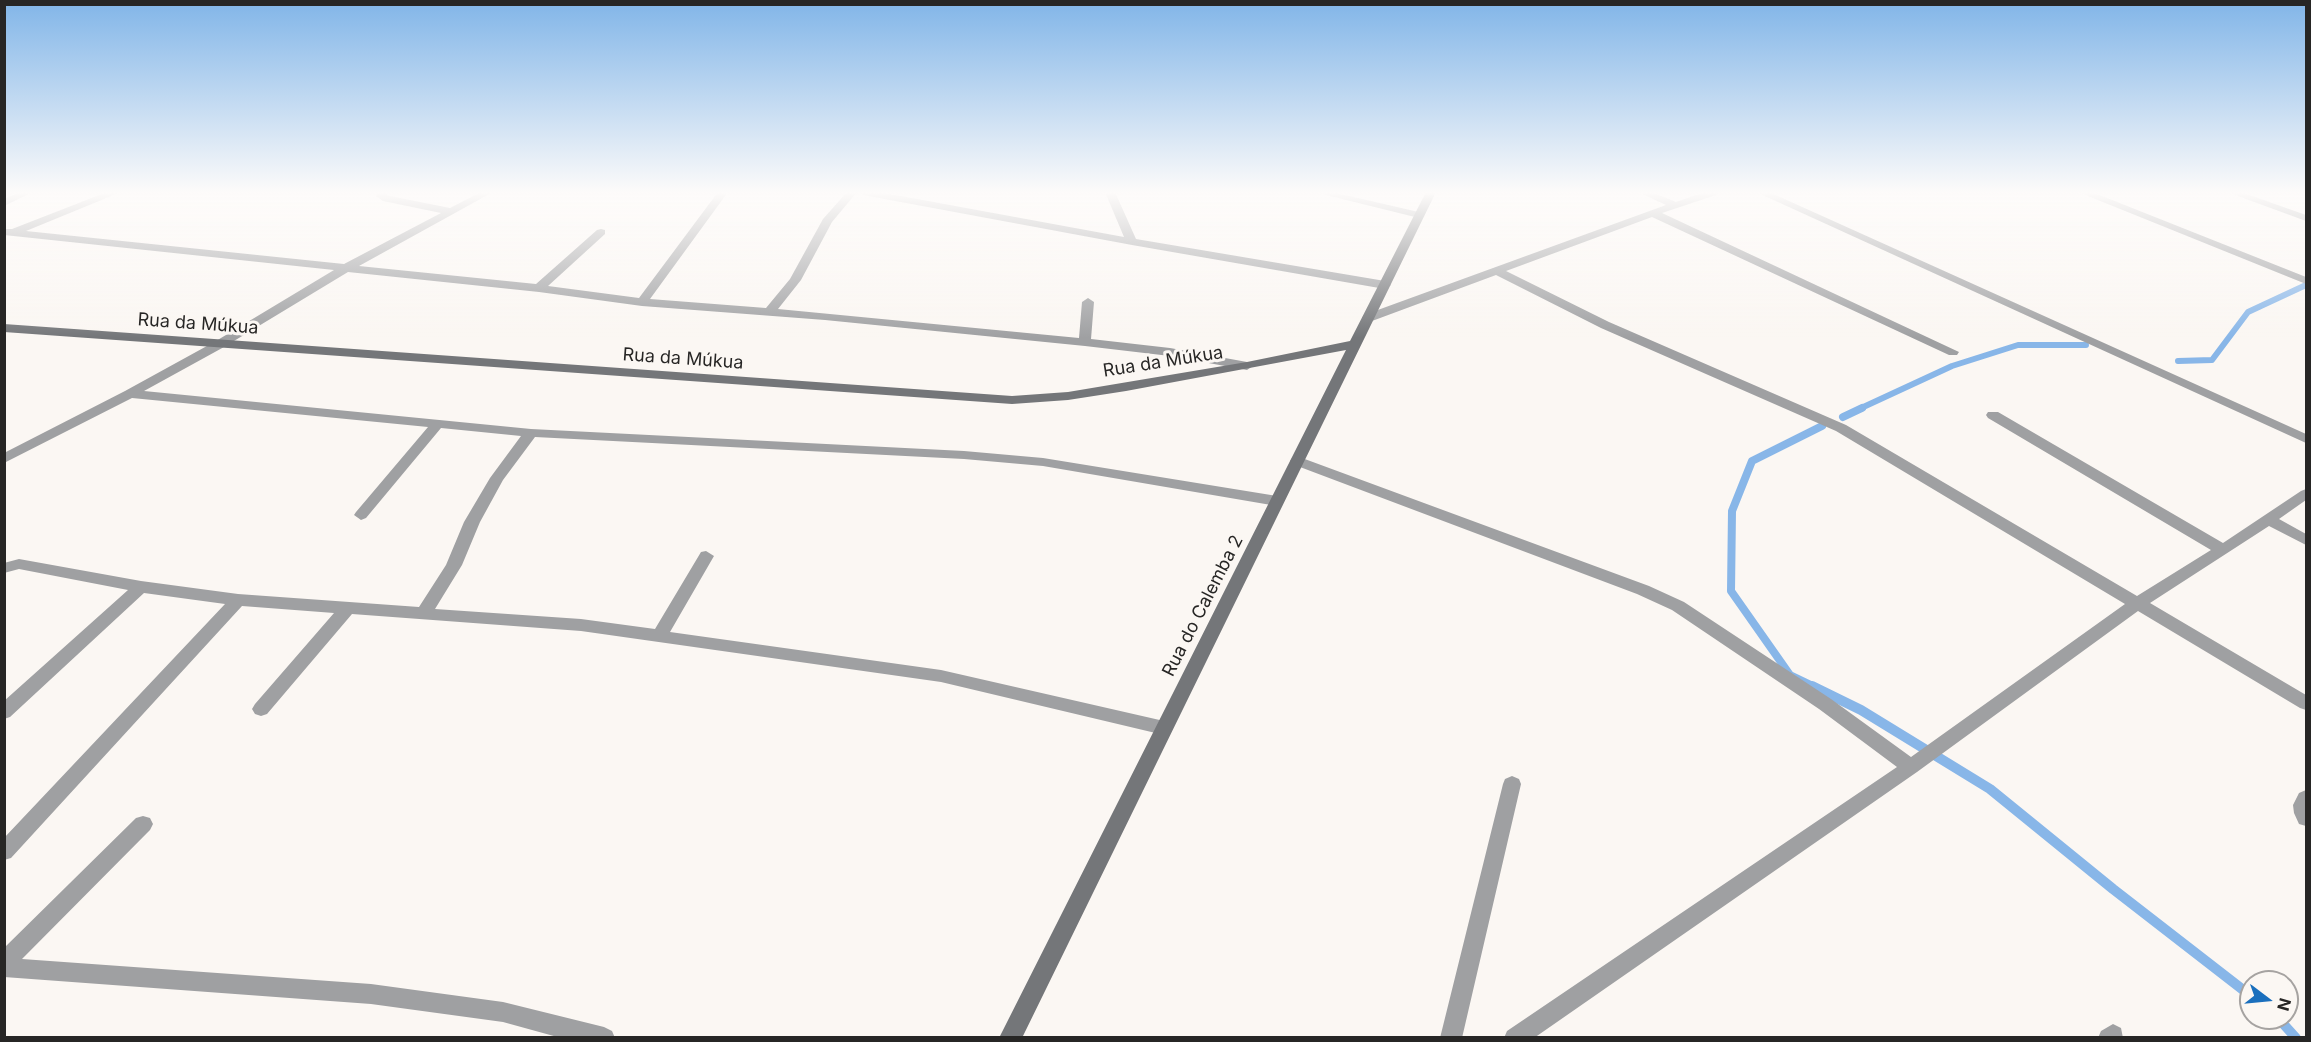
<!DOCTYPE html>
<meta charset="utf-8">
<style>
body{margin:0}
#map{position:relative;width:2311px;height:1042px;overflow:hidden;background:#fbf7f3;font-family:Inter,sans-serif}
canvas{display:block}
.frame{position:absolute;inset:0;border:6px solid #272625;pointer-events:none}
.north{position:absolute;left:2239px;top:970px;width:60px;height:60px;box-sizing:border-box;background:#fbf7f3;border:2px solid #a6a3a1;border-radius:50%;rotate:106deg;font-size:16px;font-weight:700;line-height:24px;text-align:center;color:#272625}
.north::after{content:'';display:block;margin:auto;width:21px;height:27px;background:#1a6fbd;clip-path:polygon(50% 0,100% 100%,50% 72%,0 100%)}
</style>
<div id="map">
<canvas width="2311" height="1042"></canvas>
<div class="frame"></div>
<div class="north">N</div>
</div>
<script>
const g = document.querySelector('canvas').getContext('2d');
g.lineJoin = 'round';
const shape = rows => new Path2D(rows.map(r => 'M' + r).join(''));
function stroke(path, color, width, dash) { g.strokeStyle = color; g.lineWidth = width; g.lineCap = dash ? 'butt' : 'round'; g.setLineDash(dash || []); g.stroke(path); }
function fillPath(path, color) { g.fillStyle = color; g.fill(path, 'evenodd'); }
function label(font, color, halo, rows, align = 'center') {
  g.font = font + ' Inter,sans-serif'; g.lineWidth = 6; g.setLineDash([]); g.textBaseline = 'middle'; g.strokeStyle = halo; g.fillStyle = color; for (const [text, x, y, turn = 0] of rows) {
    g.save(); g.translate(x, y); g.rotate((+turn || 0) * Math.PI / 180); g.textAlign = isNaN(turn) ? turn : align; if (halo) g.strokeText(text, 0, 0); g.fillText(text, 0, 0); g.restore();
  }
}
const streamFar2 = shape([
 [2178,361,2212,360,2248,312,2306,285],
 [1859,409,1952,366,2018,345,2086,345]
]);
const streamFar1 = shape([
 [1843,417,1862,408],
 [1815,687,1790,675,1731,591,1732,511,1752,461,1822,426]
]);
const stream = shape([
 [1812,686,1861,710,1990,789,2113,889,2251,996],
 [2278,1018,2296,1038]
]);
const street = shape([
 [20,192,33,192,4,206,4,199,20,192],
 [107,192,121,192,26,231,344,264,441,213,383,201,376,196,377,192,387,192,387,195,390,196,450,208,481,192,493,192,359,266,536,284,597,230,601,229,605,230,605,234,548,286,639,298,718,192,728,192,650,299,766,308,790,279,823,219,847,192,857,192,832,222,801,280,778,309,1079,338,1082,302,1088,298,1094,302,1091,339,1170,348,1247,362,1253,366,1247,370,1170,356,1085,346,825,320,642,306,539,292,348,272,224,347,144,391,531,429,964,451,1043,458,1277,496,1284,501,1277,506,1043,466,964,459,535,437,503,480,480,522,462,565,435,609,581,619,655,629,701,552,706,551,714,556,670,632,941,670,1164,721,1170,723,1173,728,1170,733,1164,735,941,682,581,631,352,614,267,714,261,716,255,714,252,709,255,704,334,613,242,606,11,858,4,860,4,838,225,604,144,593,10,717,4,719,4,701,128,590,19,569,4,573,4,563,19,559,141,581,238,594,419,607,446,565,464,522,490,478,521,436,441,428,366,518,361,520,354,515,356,512,428,427,132,398,4,463,4,453,125,391,216,341,334,270,4,235,4,229,12,229,107,192],
 [858,192,879,192,1124,237,1105,192,1115,192,1136,239,1385,281,1391,285,1385,289,1132,245,863,195,858,192],
 [1314,192,1332,192,1423,213,1424,215,1419,218,1314,192],
 [1638,192,1652,192,1676,202,1705,192,1720,192,1719,194,1662,213,1959,352,1957,355,1949,355,1652,217,1506,271,1609,322,1846,425,2137,596,2211,550,1988,418,1986,415,1988,412,1998,412,2223,543,2301,491,2306,489,2306,500,2279,519,2306,534,2306,545,2269,526,2150,603,2306,695,2306,710,2300,708,2138,611,1917,772,1534,1038,1504,1038,1507,1031,1897,767,1819,709,1672,610,1637,594,1292,464,1290,461,1292,458,1302,458,1649,586,1684,602,1831,699,1911,757,2125,604,1836,431,1601,328,1496,275,1372,321,1364,321,1362,318,1364,315,1666,205,1638,192],
 [1756,192,1769,192,2306,434,2306,443,1756,192],
 [2078,192,2092,192,2306,277,2306,284,2078,192],
 [2227,192,2241,192,2306,215,2306,221,2227,192],
 [1512,776,1519,779,1521,784,1462,1038,1440,1038,1503,784,1505,779,1512,776],
 [2306,790,2306,826,2299,824,2294,813,2293,805,2299,793,2306,790],
 [143,816,150,818,153,824,150,830,22,959,371,984,503,1002,604,1027,612,1031,615,1038,561,1038,503,1022,371,1004,4,977,4,948,136,818,143,816],
 [2113,1024,2121,1028,2123,1038,2098,1038,2101,1031,2113,1024]
]);
const secondary = shape([
 [1426,192,1436,192,1022,1038,999,1038,1346,350,1126,391,1068,400,1012,404,4,332,4,324,1012,396,1068,392,1247,362,1350,341,1426,192]
]);
const streetNames = [
 ["Rua da Múkua",198,324,4],
 ["Rua da Múkua",683,359,4],
 ["Rua da Múkua",1163,362,-9],
 ["Rua do Calemba 2",1203,606,-63]
];
stroke(streamFar2, '#88b6e8', 6);
stroke(streamFar1, '#88b6e8', 8);
stroke(stream, '#88b6e8', 10);
fillPath(street, '#9fa0a2');
fillPath(secondary, '#747679');
const sky = g.createLinearGradient(0, 0, 0, 338);
sky.addColorStop(0, '#81b5e8');
sky.addColorStop(0.57, '#fdfbfa');
sky.addColorStop(1, '#fdfbfa00');
g.fillStyle = sky;
g.fillRect(0, 0, 2311, 338);
label('18px', '#272625', '#fbf7f3', streetNames);
</script>
